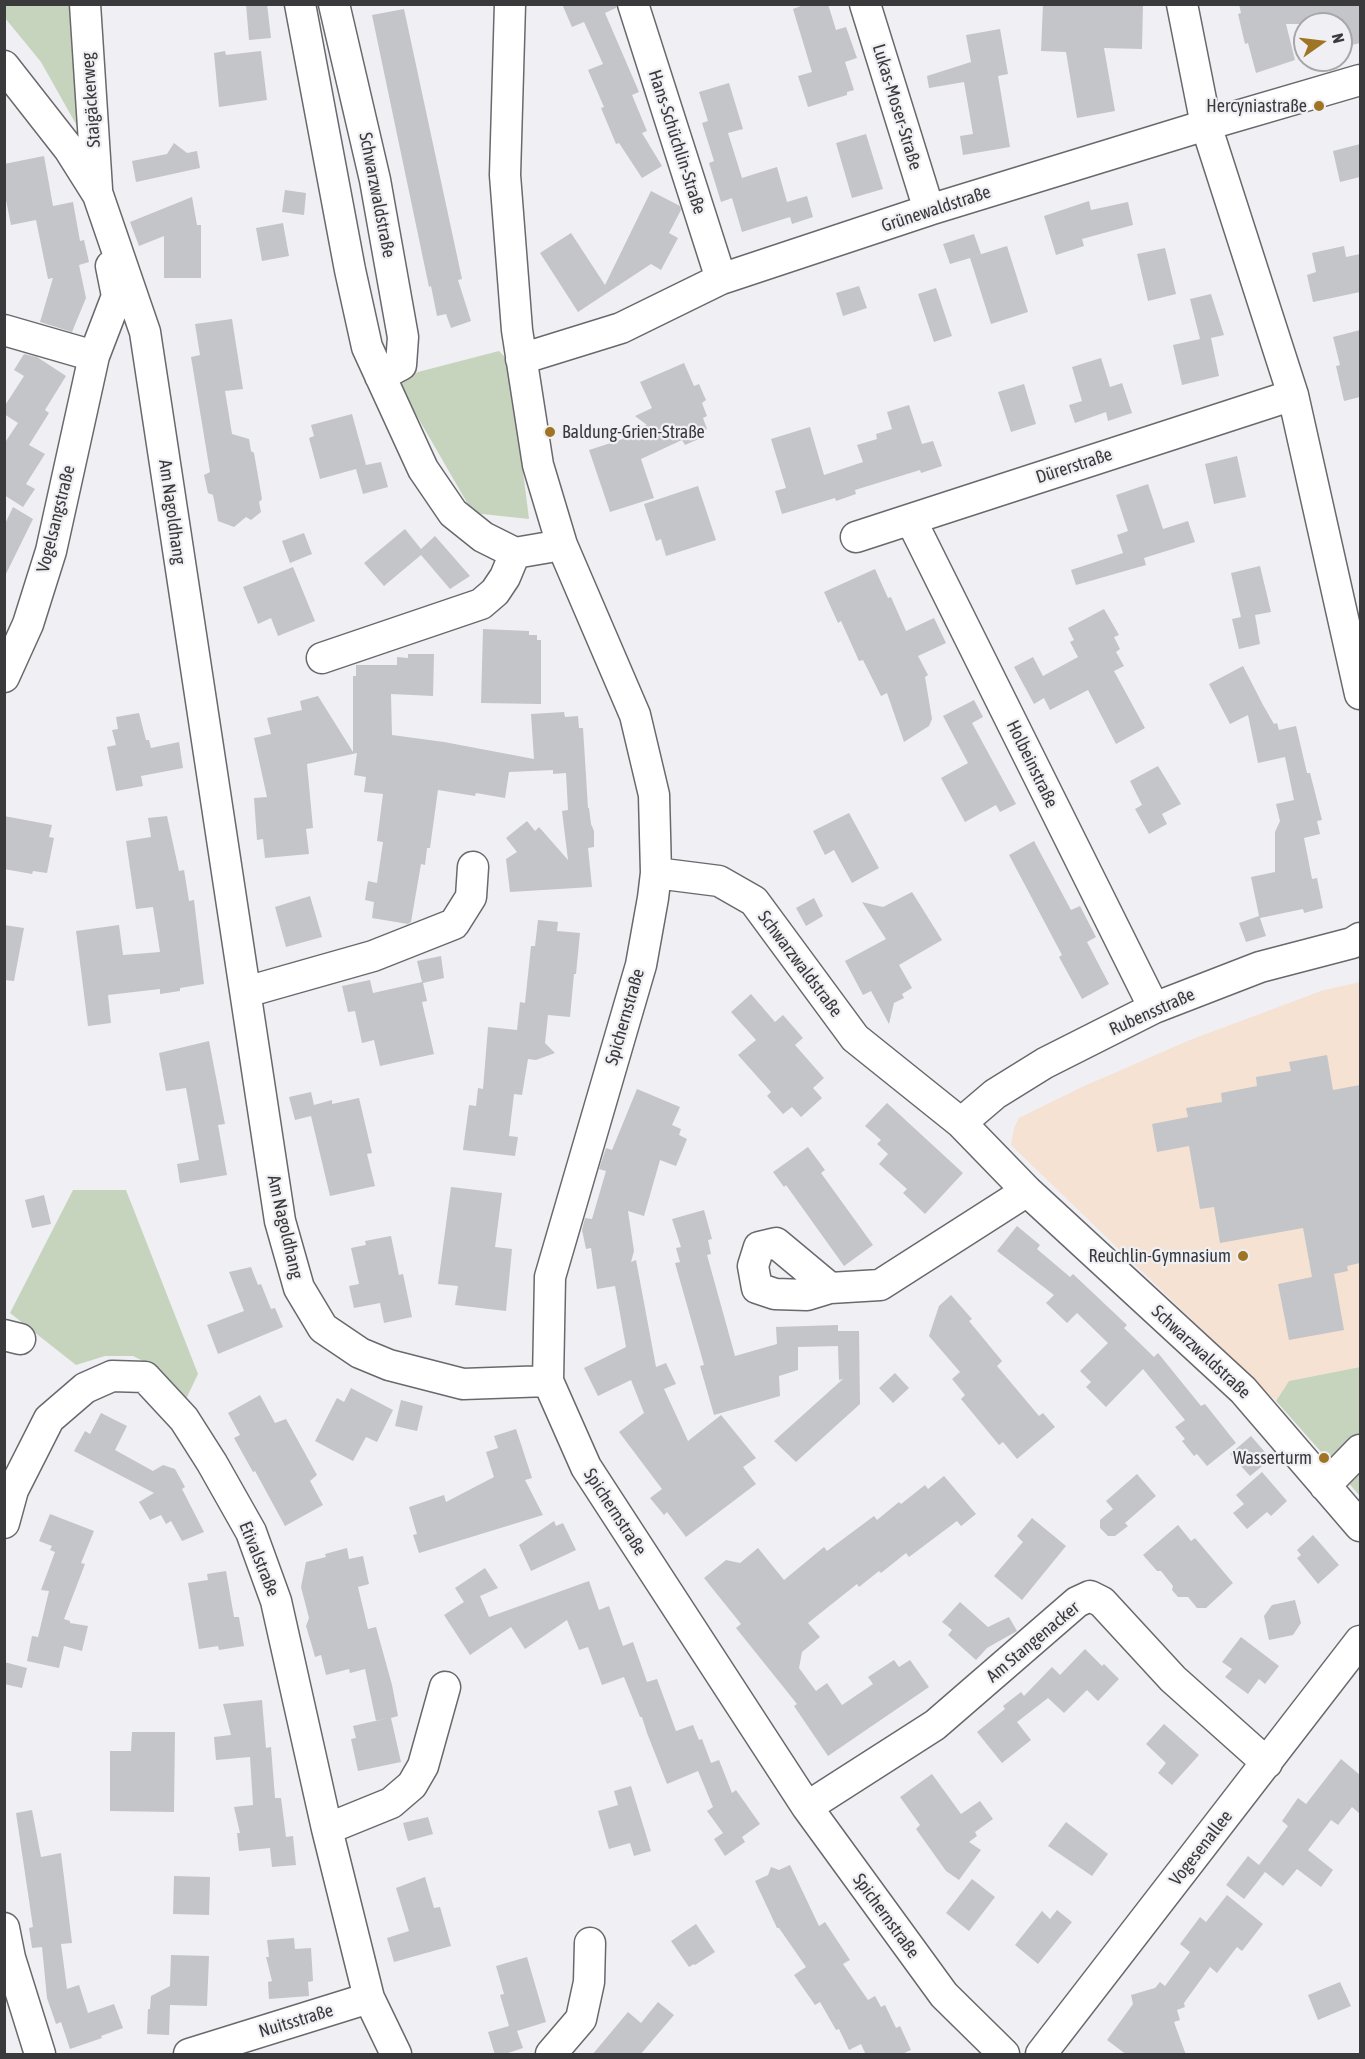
<!DOCTYPE html>
<meta charset="utf-8">
<style>
body{margin:0}
#map{position:relative;width:1365px;height:2059px;overflow:hidden;background:#efeff4;font-family:"Asap Condensed",sans-serif}
canvas{display:block}
.frame{position:absolute;inset:0;border:6px solid #3a3a3c;pointer-events:none}
.north{position:absolute;left:1293px;top:12px;width:60px;height:60px;box-sizing:border-box;background:#efeff4;border:2px solid #a7a7aa;border-radius:50%;rotate:76deg;font-size:16px;font-weight:700;line-height:24px;text-align:center;color:#3a3a3c}
.north::after{content:'';display:block;margin:auto;width:21px;height:27px;background:#9f7424;clip-path:polygon(50% 0,100% 100%,50% 72%,0 100%)}
</style>
<div id="map">
<canvas width="1365" height="2059"></canvas>
<div class="frame"></div>
<div class="north">N</div>
</div>
<script>
const g = document.querySelector('canvas').getContext('2d');
g.lineJoin = 'round';
function fillPath(path, color) { g.fillStyle = color; g.fill(path, 'evenodd'); }
const shape = rows => new Path2D(rows.map(r => 'M' + r).join(''));
function stroke(path, color, width, dash) { g.strokeStyle = color; g.lineWidth = width; g.lineCap = dash ? 'butt' : 'round'; g.setLineDash(dash || []); g.stroke(path); }
function label(font, color, halo, rows, align = 'center') {
  g.font = font + ' "Asap Condensed",sans-serif'; g.lineWidth = 4.5; g.setLineDash([]); g.textBaseline = 'middle'; g.strokeStyle = halo; g.fillStyle = color; for (const [text, x, y, turn = 0] of rows) {
    g.save(); g.translate(x, y); g.rotate((+turn || 0) * Math.PI / 180); g.textAlign = isNaN(turn) ? turn : align; if (halo) g.strokeText(text, 0, 0); g.fillText(text, 0, 0); g.restore();
  }
}
const education = shape([
 [1360,982,1360,1367,1289,1381,1276,1401,1011,1145,1014,1128,1019,1118,1082,1087,1190,1040,1321,991]
]);
const green = shape([
 [4,5,79,5,86,142,41,62,5,18],
 [499,351,509,361,529,519,473,513,398,383,418,372],
 [73,1190,126,1190,198,1374,185,1401,157,1368,133,1356,105,1356,76,1365,10,1313],
 [1360,1367,1360,1496,1276,1401,1289,1381]
]);
const building = shape([
 [246,4,267,4,271,38,249,40],
 [562,4,616,4,616,8,605,13,639,92,632,95,647,131,642,133,662,166,642,178,619,143,616,144,601,108,604,107,588,70,603,64,584,22,572,27],
 [806,4,828,4,836,30,846,27,857,58,845,62,854,90,847,92,847,95,808,107,798,76,812,72,793,9],
 [1043,4,1143,4,1142,49,1104,48,1115,111,1077,118,1066,52,1041,51],
 [1239,4,1360,4,1360,43,1341,48,1341,24,1286,24,1295,60,1256,73,1248,43,1245,44,1238,14,1241,13],
 [404,9,462,279,458,280,471,321,451,328,446,314,437,316,431,286,429,287,372,15],
 [1000,29,1008,74,998,76,1010,147,963,155,960,136,973,134,964,82,929,88,927,76,971,62,966,35],
 [225,51,226,55,261,51,267,100,219,107,214,53],
 [729,83,743,129,728,133,742,178,777,167,787,202,807,196,813,217,792,224,790,217,742,232,732,198,721,202,709,163,714,161,702,123,708,121,699,92],
 [866,134,883,189,852,198,836,143],
 [174,143,187,153,197,151,200,168,136,182,132,161,167,154],
 [1360,144,1360,177,1340,182,1333,151],
 [44,156,53,206,73,202,80,241,84,240,89,262,79,265,86,298,72,332,40,322,53,278,48,279,36,220,11,225,4,190,4,164],
 [285,190,306,193,304,215,282,212],
 [651,191,680,206,681,210,669,233,678,238,661,270,651,264,578,312,540,253,571,233,605,285],
 [192,197,197,225,201,225,201,278,164,278,164,236,139,246,130,222],
 [1089,201,1091,210,1128,202,1133,225,1082,239,1084,246,1056,255,1044,216],
 [283,223,289,256,262,261,256,228],
 [974,234,981,254,972,257,1007,246,1028,312,991,324,970,258,950,264,943,244],
 [1344,246,1346,257,1360,254,1360,292,1313,302,1307,275,1316,272,1312,253],
 [1165,248,1176,294,1148,301,1137,254],
 [859,286,867,308,843,316,836,293],
 [936,288,952,336,934,342,918,294],
 [1211,294,1224,335,1211,338,1219,376,1182,385,1173,345,1200,339,1190,299],
 [232,319,243,389,225,391,232,434,249,439,251,451,254,453,262,499,259,502,261,512,251,520,246,517,234,527,218,521,213,495,208,493,204,475,210,472,191,357,200,355,195,324],
 [1360,330,1360,397,1344,401,1336,366,1340,365,1333,337],
 [24,354,37,357,66,376,45,410,49,413,29,445,45,454,26,484,35,489,23,507,4,495,4,444,18,423,4,414,4,407,24,376,14,370],
 [1101,358,1110,387,1122,383,1132,413,1108,421,1106,412,1075,423,1069,405,1082,401,1072,367],
 [684,363,694,386,699,384,706,400,702,403,707,416,703,418,707,429,699,433,701,438,685,445,682,440,641,459,654,498,610,512,589,450,623,439,622,433,647,425,635,416,652,408,640,382],
 [1024,384,1036,424,1011,432,998,392],
 [909,405,922,444,933,441,942,466,921,473,920,470,855,490,856,494,836,501,835,498,782,514,775,491,786,488,771,439,810,427,824,475,863,462,857,445,877,439,876,434,892,429,887,412],
 [352,414,366,465,381,462,388,487,363,494,356,469,320,479,309,438,314,436,311,425],
 [1237,456,1246,497,1214,504,1205,464],
 [1148,484,1163,529,1188,521,1195,542,1144,558,1146,565,1076,585,1071,570,1123,553,1117,535,1128,531,1116,495],
 [698,486,716,540,666,556,661,539,656,541,644,504],
 [13,507,33,519,4,578,4,526],
 [405,529,421,549,435,536,470,576,450,589,421,555,384,586,364,563],
 [304,533,312,554,290,563,282,541],
 [1260,566,1271,612,1255,615,1260,644,1239,649,1232,619,1241,617,1231,573],
 [293,567,315,621,278,636,271,618,258,624,243,587],
 [875,569,888,598,891,597,906,631,934,618,946,643,918,656,928,675,925,677,932,719,929,726,904,742,887,693,881,696,863,660,859,661,841,621,838,623,824,592],
 [1104,609,1119,635,1114,637,1120,649,1116,652,1124,666,1114,671,1145,728,1116,744,1088,690,1050,710,1044,698,1034,704,1014,667,1033,657,1043,676,1078,657,1070,642,1074,640,1068,628],
 [483,629,529,631,529,635,537,635,537,640,541,640,541,704,481,703],
 [408,654,434,654,433,696,391,694,392,735,444,742,534,759,531,714,564,712,565,717,578,716,579,728,583,728,588,808,589,808,591,824,594,831,594,847,588,848,592,887,510,892,506,859,517,852,506,838,527,821,535,831,539,827,568,860,562,811,568,810,566,773,553,774,553,770,509,772,505,798,476,793,475,796,438,790,430,848,427,848,425,865,421,864,411,922,408,924,372,918,374,902,365,900,368,881,377,883,383,842,377,841,383,794,364,792,366,777,354,775,357,753,307,764,313,828,306,829,309,854,265,858,263,839,257,840,254,798,267,797,254,738,271,734,267,718,302,710,300,701,318,696,353,752,353,676,356,676,356,665,397,665,397,657,408,658],
 [1243,666,1263,705,1274,724,1277,723,1279,730,1296,726,1307,773,1310,773,1322,820,1317,821,1320,834,1304,838,1312,879,1317,878,1323,908,1304,913,1303,909,1260,918,1266,936,1246,942,1239,923,1259,916,1251,877,1275,872,1275,832,1280,821,1276,804,1294,800,1285,757,1258,763,1248,715,1230,724,1209,684],
 [974,700,983,717,972,723,1016,804,1000,812,996,805,965,822,941,778,968,763,943,716],
 [139,713,146,740,149,740,151,748,179,742,183,768,141,776,143,786,116,791,107,747,116,745,112,730,118,729,116,717],
 [1158,766,1181,804,1162,814,1167,824,1149,834,1135,809,1142,805,1130,781],
 [849,813,879,868,852,883,834,850,825,855,813,831],
 [4,816,52,825,49,837,54,838,47,873,33,871,32,874,4,869],
 [167,816,179,871,184,870,189,901,194,900,204,984,180,988,180,991,160,994,160,989,108,995,111,1023,88,1026,76,931,119,925,123,955,160,952,153,907,136,909,126,841,151,837,148,818],
 [1034,841,1071,910,1080,906,1096,937,1087,942,1109,984,1082,999,1059,957,1062,955,1009,855],
 [912,892,942,940,899,965,912,988,902,994,904,998,894,1003,889,1024,871,991,863,995,845,961,886,939,862,902,883,907],
 [310,896,322,937,286,947,275,907],
 [814,898,823,916,806,926,796,908],
 [538,920,558,922,557,931,580,933,576,974,574,974,570,1017,548,1015,545,1043,555,1053,536,1060,528,1059,522,1095,514,1094,509,1136,518,1137,515,1156,463,1150,469,1105,476,1106,478,1088,483,1089,488,1027,517,1030,520,1002,525,1003,531,946,535,946],
 [4,925,24,928,14,981,4,980],
 [441,956,444,978,423,983,427,1001,422,1002,434,1054,380,1066,374,1040,362,1043,355,1011,348,1012,342,986,370,980,373,993,422,982,417,961],
 [751,994,775,1022,783,1015,803,1038,795,1045,824,1078,813,1088,822,1098,801,1117,792,1107,783,1114,767,1096,771,1092,738,1055,756,1040,731,1012],
 [209,1041,225,1124,218,1125,227,1175,180,1183,177,1164,199,1160,186,1088,166,1091,159,1053],
 [1327,1055,1333,1090,1360,1085,1360,1263,1347,1266,1348,1271,1334,1274,1344,1330,1289,1340,1278,1284,1312,1277,1303,1228,1220,1243,1214,1207,1200,1209,1189,1146,1157,1152,1152,1124,1188,1117,1186,1108,1222,1102,1221,1093,1257,1086,1256,1077,1291,1071,1289,1062],
 [637,1089,680,1107,672,1125,681,1129,679,1135,687,1139,676,1166,660,1160,644,1216,628,1211,634,1251,631,1262,636,1260,656,1367,666,1363,676,1384,664,1389,688,1441,721,1415,756,1458,743,1467,756,1484,686,1537,667,1512,664,1515,650,1498,662,1489,619,1432,644,1413,631,1380,598,1396,584,1368,626,1347,615,1286,597,1289,591,1248,586,1249,582,1230,585,1218,592,1219,606,1171,599,1169,606,1148,612,1150],
 [311,1092,314,1105,332,1100,332,1104,359,1098,372,1153,367,1154,375,1186,330,1196,311,1116,295,1120,289,1097],
 [887,1103,963,1173,925,1214,903,1193,907,1189,879,1164,888,1154,877,1144,881,1140,865,1126],
 [808,1147,825,1170,821,1173,873,1245,844,1266,786,1185,784,1187,773,1172],
 [451,1187,502,1193,495,1247,512,1249,506,1311,455,1305,458,1286,438,1284],
 [44,1195,51,1224,32,1228,25,1200],
 [704,1210,712,1239,708,1240,711,1254,707,1255,735,1356,777,1344,776,1327,838,1325,838,1331,859,1331,860,1404,796,1462,774,1441,843,1379,839,1380,838,1346,798,1347,798,1370,779,1376,780,1396,714,1415,700,1366,704,1365,675,1263,680,1262,676,1248,681,1247,672,1219],
 [1017,1226,1040,1245,1037,1249,1070,1277,1073,1274,1127,1325,1124,1328,1154,1357,1158,1353,1201,1406,1205,1404,1236,1443,1207,1466,1197,1454,1194,1456,1182,1441,1185,1439,1175,1427,1185,1420,1143,1369,1106,1407,1086,1387,1091,1382,1080,1371,1108,1343,1077,1313,1067,1323,1046,1303,1054,1295,997,1251],
 [391,1236,399,1275,403,1274,412,1317,384,1323,380,1303,354,1308,349,1286,359,1284,351,1248,366,1245,365,1241],
 [251,1267,258,1285,261,1284,271,1309,275,1308,283,1327,218,1354,207,1325,244,1311,229,1272],
 [951,1295,972,1319,969,1321,1002,1361,997,1366,1039,1416,1043,1413,1055,1427,1017,1459,1003,1442,999,1445,961,1399,965,1395,952,1379,960,1372,929,1336,939,1306],
 [895,1373,909,1388,893,1403,879,1388],
 [351,1388,393,1410,377,1442,366,1437,353,1461,315,1441,337,1398,344,1402],
 [260,1395,275,1423,286,1419,317,1475,310,1481,323,1505,285,1526,255,1471,253,1472,234,1438,240,1435,228,1413],
 [401,1400,423,1406,417,1431,395,1426],
 [101,1413,127,1426,115,1450,153,1471,163,1465,175,1469,185,1487,182,1489,204,1532,182,1541,171,1521,166,1524,161,1515,150,1520,139,1502,154,1493,74,1451,85,1431,90,1434],
 [516,1429,532,1478,525,1480,543,1515,419,1553,413,1535,417,1534,409,1507,444,1495,446,1502,494,1477,486,1452,498,1448,494,1436],
 [1251,1436,1271,1459,1250,1476,1230,1454],
 [1262,1472,1287,1501,1271,1516,1267,1512,1247,1529,1233,1513,1244,1504,1236,1495],
 [1137,1474,1156,1496,1125,1523,1128,1526,1115,1536,1108,1536,1100,1528,1100,1520,1113,1509,1106,1501],
 [944,1476,976,1514,961,1526,957,1521,909,1557,906,1553,881,1573,879,1571,859,1587,857,1584,808,1623,820,1637,802,1652,799,1668,816,1691,827,1683,842,1705,873,1684,868,1677,894,1660,899,1667,910,1660,929,1687,828,1756,794,1706,797,1704,736,1628,741,1624,704,1578,726,1560,740,1563,758,1548,784,1580,824,1547,827,1551,874,1516,877,1520,899,1502,901,1504,925,1485,928,1489],
 [50,1514,94,1531,81,1563,85,1564,64,1619,70,1621,70,1623,88,1626,82,1651,64,1646,59,1668,27,1661,32,1636,38,1637,49,1591,41,1590,55,1552,50,1550,52,1546,39,1541],
 [1032,1518,1066,1546,1022,1600,994,1576,1023,1542,1017,1536],
 [554,1521,556,1526,563,1523,576,1550,531,1571,519,1545],
 [1178,1525,1191,1541,1195,1538,1233,1583,1206,1608,1197,1608,1188,1597,1178,1597,1172,1590,1173,1586,1161,1571,1157,1571,1143,1555],
 [1313,1535,1339,1565,1318,1584,1297,1558,1301,1555,1297,1550],
 [347,1548,349,1559,363,1556,369,1584,358,1587,368,1629,376,1627,392,1685,398,1716,391,1718,401,1762,358,1771,351,1739,356,1738,353,1726,388,1718,376,1721,365,1669,350,1673,349,1669,326,1675,321,1655,315,1657,312,1646,306,1626,309,1618,301,1587,306,1562,326,1557,325,1554],
 [485,1568,498,1588,480,1596,489,1617,589,1581,599,1610,609,1606,623,1646,633,1642,647,1682,657,1679,676,1731,693,1725,699,1740,702,1739,711,1763,719,1760,732,1793,736,1790,760,1824,742,1837,745,1842,725,1856,714,1839,723,1833,707,1811,713,1807,698,1771,667,1784,647,1733,642,1717,640,1717,624,1677,602,1685,588,1647,579,1650,567,1620,525,1649,511,1627,470,1655,444,1615,464,1602,455,1588],
 [226,1571,234,1617,239,1617,244,1646,219,1650,218,1646,199,1649,188,1583,208,1580,207,1574],
 [1295,1600,1301,1623,1293,1635,1269,1640,1264,1616,1272,1605],
 [960,1602,988,1627,1009,1617,1017,1631,987,1648,976,1660,948,1635,952,1630,942,1622],
 [1241,1637,1279,1666,1265,1684,1259,1679,1248,1694,1225,1677,1232,1669,1222,1662],
 [1085,1649,1102,1666,1104,1664,1119,1679,1098,1701,1087,1690,1064,1713,1048,1698,1017,1722,1031,1740,1002,1763,977,1732,1005,1709,1003,1706,1021,1692,1024,1696,1052,1667,1060,1675],
 [4,1662,27,1668,22,1688,4,1684],
 [262,1700,266,1748,271,1747,275,1798,281,1798,286,1837,293,1836,296,1865,272,1867,270,1848,239,1851,237,1833,240,1833,234,1807,253,1805,250,1757,216,1760,214,1737,231,1735,223,1704],
 [1164,1724,1199,1755,1172,1785,1158,1773,1166,1763,1146,1744],
 [132,1732,175,1732,174,1812,110,1811,110,1751,131,1751],
 [1341,1759,1360,1775,1360,1814,1352,1807,1338,1825,1331,1820,1308,1850,1333,1870,1321,1887,1297,1869,1283,1886,1265,1872,1244,1899,1226,1885,1248,1856,1259,1865,1288,1826,1282,1821,1298,1798,1306,1804],
 [932,1774,961,1814,980,1801,993,1819,975,1832,977,1836,969,1842,981,1850,959,1880,946,1871,916,1829,920,1825,900,1797],
 [631,1786,651,1851,634,1856,630,1843,609,1849,598,1811,618,1805,614,1791],
 [32,1810,41,1857,61,1853,72,1943,61,1944,67,1989,79,1985,88,2013,114,2004,123,2028,101,2036,102,2038,70,2049,61,2022,56,2024,47,1998,42,1947,32,1948,29,1928,33,1927,16,1813],
 [428,1817,433,1834,408,1841,403,1823],
 [1066,1822,1108,1854,1092,1876,1048,1846],
 [790,1865,819,1926,825,1922,850,1960,843,1964,868,2000,875,1996,881,2007,885,2005,896,2028,900,2026,911,2050,900,2055,866,2055,861,2044,849,2050,839,2029,836,2030,820,2002,815,2005,794,1975,806,1967,779,1928,777,1928,755,1881,768,1875,771,1867,779,1870],
 [174,1876,210,1877,209,1915,173,1914],
 [425,1877,434,1908,440,1907,451,1946,394,1962,387,1938,409,1931,396,1888],
 [972,1879,995,1897,969,1931,946,1913],
 [1227,1895,1263,1924,1242,1951,1237,1947,1217,1973,1210,1967,1184,2003,1185,2007,1177,2010,1180,2020,1174,2022,1186,2055,1127,2055,1107,2040,1133,2004,1131,1995,1155,1988,1160,1982,1165,1986,1190,1952,1180,1944,1200,1917,1206,1922],
 [1057,1910,1072,1922,1038,1964,1015,1945,1042,1911,1050,1919],
 [696,1924,715,1952,695,1965,694,1964,689,1967,671,1941],
 [294,1938,295,1949,311,1948,313,1981,308,1982,309,1996,269,1999,268,1982,272,1981,266,1957,269,1957,267,1940],
 [171,1955,209,1956,207,2006,170,2005,169,2035,147,2034,148,2009,150,2009,151,1996,170,1986],
 [527,1957,546,2022,517,2031,523,2048,502,2055,495,2055,488,2032,509,2026,500,1995,504,1994,496,1966],
 [1340,1982,1351,2006,1318,2020,1308,1995],
 [658,2002,674,2015,640,2055,592,2055,628,2012,641,2023]
]);
const minor = shape([
 [85,4,97,189],
 [300,4,350,270,367,347,423,469,453,513,483,537,515,553,562,545],
 [334,4,375,180,403,337,401,365,380,376],
 [510,4,505,175,517,330,538,465,562,545,635,715,654,795,656,873,653,898,641,965,550,1277,548,1381,586,1467,807,1807,944,1995,1004,2054],
 [633,4,721,279],
 [865,4,929,210],
 [1182,4,1206,125,1293,395,1360,694],
 [4,66,69,149,98,195,145,332,280,1221,299,1288,323,1328,360,1353,389,1365,463,1384,548,1381],
 [4,330,94,356],
 [521,359,621,328,721,279,929,210,1206,125,1360,80],
 [911,520,1154,1008],
 [856,537,1293,395],
 [322,658,481,604,495,592,505,577,515,553],
 [4,677,28,624,51,551,94,356,117,296,111,266],
 [656,873,719,881,754,901,855,1038,961,1123,1027,1191,1243,1390,1360,1526],
 [246,992,373,956,454,924,471,897,473,867],
 [961,1123,995,1094,1045,1063,1154,1008,1260,967,1352,943,1360,938],
 [830,1288,807,1295,775,1294,757,1288,753,1266,759,1247,776,1243,830,1288,880,1285,1027,1191],
 [4,1335,20,1339],
 [1325,1486,1360,1450],
 [4,1523,13,1490,49,1419,85,1388,112,1376,145,1377,184,1419,212,1463,251,1532,276,1601,327,1829,369,1998,396,2054],
 [807,1807,935,1725,1077,1602,1090,1596,1102,1602,1173,1679,1267,1763],
 [327,1829,391,1803,412,1785,423,1766,445,1687],
 [4,1928,10,1958,40,2054],
 [189,2054,369,1998],
 [551,2054,581,2019,589,1982,590,1943],
 [1041,2054,1360,1641]
]);
const markers = [
 [1319,106,6,"#9f7424"],
 [550,432,6,"#9f7424"],
 [1243,1256,6,"#9f7424"],
 [1324,1458,6,"#9f7424"]
];
const streetNames = [
 ["Staigäckerweg",91,100,-94],
 ["Lukas-Moser-Straße",897,107,73],
 ["Hans-Schüchlin-Straße",677,142,72],
 ["Schwarzwaldstraße",377,195,79],
 ["Grünewaldstraße",936,209,-18],
 ["Dürerstraße",1074,466,-18],
 ["Am Nagoldhang",172,512,82],
 ["Vogelsangstraße",56,519,-76],
 ["Holbeinstraße",1032,764,64],
 ["Schwarzwaldstraße",800,964,53],
 ["Rubensstraße",1152,1012,-24],
 ["Spichernstraße",625,1017,-74],
 ["Am Nagoldhang",285,1227,77],
 ["Schwarzwaldstraße",1201,1352,43],
 ["Spichernstraße",615,1512,57],
 ["Etivalstraße",259,1559,68],
 ["Am Stangenacker",1033,1642,-40],
 ["Vogesenallee",1201,1848,-52],
 ["Spichernstraße",886,1916,54],
 ["Nuitsstraße",296,2021,-17]
];
const poiNames = [
 ["Hercyniastraße",1307,106],
 ["Baldung-Grien-Straße",562,432,"left"],
 ["Reuchlin-Gymnasium",1231,1256],
 ["Wasserturm",1312,1458]
];
fillPath(education, '#f6e2d2');
fillPath(green, '#c6d4bd');
fillPath(building, '#c4c5c9');
stroke(minor, '#69696d', 33);
stroke(minor, '#fff', 30);
for (const [x, y, r, color] of markers) { const dot = new Path2D(); dot.arc(x, y, r, 0, 2 * Math.PI); g.fillStyle = color; g.fill(dot); stroke(dot, '#efeff4', 2); }
label('18px', '#3a3a3c', '#efeff4', streetNames);
label('18px', '#3a3a3c', '#efeff4', poiNames, 'right');
</script>
